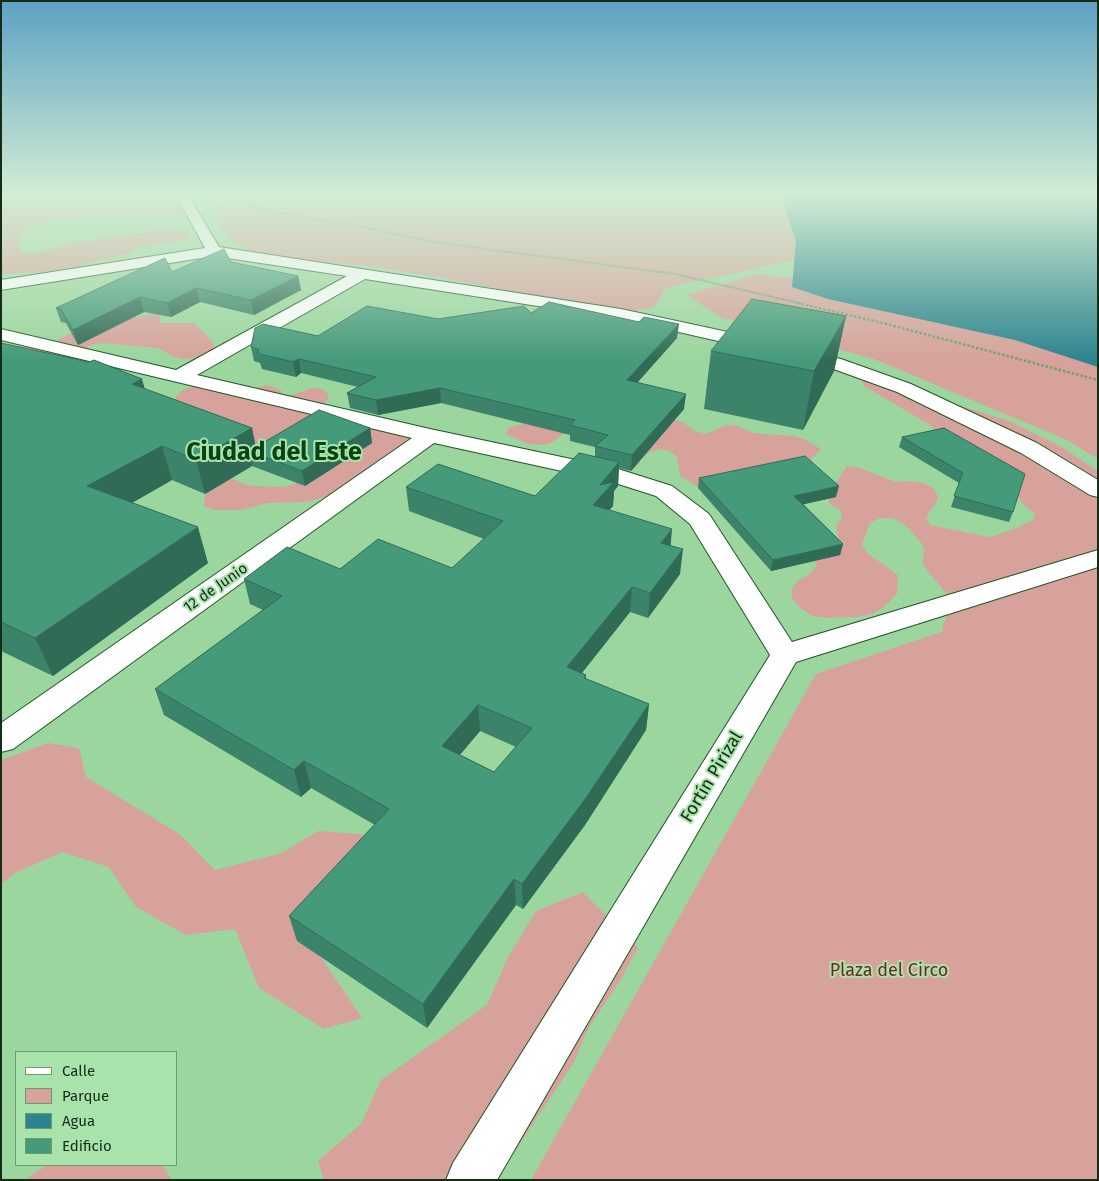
<!DOCTYPE html>
<meta charset="utf-8">
<style>
body{margin:0}
#map{position:relative;width:1099px;height:1181px;overflow:hidden;background:#9cd69f;font-family:"Fira Sans",sans-serif}
canvas{display:block}
.frame{position:absolute;inset:0;border:2px solid #152c17;pointer-events:none}
.legend{position:absolute;left:15px;top:1051px;width:162px;height:115px;box-sizing:border-box;background:#a9e3ac;border:1px solid #6e9a70;margin:0;padding:6px 9px;list-style:none;font-size:15px;color:#152c17}
.legend li{display:flex;align-items:center;gap:10px;height:25px}
.legend b{width:25px;border:1px solid #6e9a70}
</style>
<div id="map">
<canvas width="1099" height="1181"></canvas>
<div class="frame"></div>
<ul class="legend">
<li><b style="height:6px;background:#fff"></b>Calle</li>
<li><b style="height:14px;background:#d7a29c"></b>Parque</li>
<li><b style="height:14px;background:#2d848e"></b>Agua</li>
<li><b style="height:14px;background:#459a7a"></b>Edificio</li>
</ul>
</div>
<script>
const g = document.querySelector('canvas').getContext('2d');
g.lineJoin = 'round';
function fillPath(path, color) { g.fillStyle = color; g.fill(path, 'evenodd'); }
const shape = rows => new Path2D(rows.map(r => 'M' + r).join(''));
function stroke(path, color, width, dash) { g.strokeStyle = color; g.lineWidth = width; g.lineCap = dash ? 'butt' : 'round'; g.setLineDash(dash || []); g.stroke(path); }
function label(font, color, halo, rows, align = 'center') {
  g.font = font + ' "Fira Sans",sans-serif'; g.lineWidth = 4; g.setLineDash([]); g.textBaseline = 'middle'; g.strokeStyle = halo; g.fillStyle = color; for (const [text, x, y, turn = 0] of rows) {
    g.save(); g.translate(x, y); g.rotate((+turn || 0) * Math.PI / 180); g.textAlign = isNaN(turn) ? turn : align; if (halo) g.strokeText(text, 0, 0); g.fillText(text, 0, 0); g.restore();
  }
}
const green = shape([
 [1,195,172,195,183,211,180,216,166,218,95,217,45,222,22,232,19,237,18,246,20,251,32,254,71,244,159,230,188,231,192,235,183,241,136,248,127,254,78,266,43,272,1,274],
 [225,195,832,195,822,254,666,288,654,307,621,314,434,276,366,266,258,255,229,239,222,230,219,220,209,212,222,200],
 [756,274,922,294,1098,340,1098,459,1067,440,874,359,720,317,687,295],
 [155,313,160,316,161,323,194,323,211,340,215,348,212,352,194,358,183,359,175,357,158,348,102,343,91,345,84,349,100,363,1,396,23,348,32,345,54,342,76,330],
 [866,377,1007,420,1060,446,1098,471,1098,1180,531,1180,816,674,944,631,942,628,949,611,950,601,945,592,923,565,924,549,920,541,905,525,893,518,880,518,870,523,862,545,867,553,898,575,897,594,883,608,872,614,858,617,828,618,813,616,800,608,792,598,792,588,799,580,810,574,816,567,815,558,839,540,836,525,842,518,840,510,830,504,828,496,847,466,860,468,896,482,909,481,923,483,934,488,938,497,936,503,926,517,930,525,990,537,1014,529,1033,520,1035,513,1024,506,1015,491,930,425,864,386,862,381],
 [204,383,233,394,267,385,282,391,281,396,292,395,312,388,322,389,328,394,328,400,311,415,406,434,410,439,398,450,332,495,307,502,268,503,240,510,213,510,204,506,205,494,229,477,247,485,274,487,287,486,300,482,258,452,173,406,177,395,183,390],
 [669,420,681,421,695,431,706,434,724,426,736,425,753,433,793,436,804,439,821,449,811,459,812,466,710,489,698,488,691,482,680,476,677,457,670,451,660,449,650,452,641,459,638,465,627,467],
 [529,422,565,433,551,443,540,445,528,444,506,434,508,428],
 [48,743,79,748,86,777,181,835,215,870,282,853,318,831,371,835,313,945,362,1018,324,1029,259,988,235,929,186,935,136,907,109,867,62,852,15,873,1,884,1,760],
 [583,892,638,948,621,979,588,1029,573,1064,508,1161,477,1180,324,1180,318,1161,361,1124,381,1080,487,1005,508,957,536,911],
 [47,1165,162,1165,172,1180,25,1180]
]);
const water = shape([
 [780,195,1098,195,1098,367,1015,340,828,299,792,287,796,241]
]);
const pathFar1 = shape([
 [237,195,241,201,262,210,363,227,434,242,675,274,803,304]
]);
const path = shape([
 [797,303,879,322,1098,380]
]);
const minor = shape([
 [176,195,188,195,219,247,621,309,765,340,767,344,765,348,758,350,621,319,365,279,197,375,430,429,618,469,672,486,709,514,792,642,1098,550,1098,567,796,662,497,1180,446,1180,453,1163,770,655,690,524,656,496,612,482,434,443,13,749,1,752,1,723,412,438,1,340,1,329,176,370,347,276,214,256,1,290,1,280,205,248,176,195],
 [800,349,841,359,911,384,1037,443,1098,480,1098,497,1090,495,1021,453,897,392,828,367,793,359,791,355,793,351,800,349]
]);
const wall = shape([
 [231,262,298,276,301,290,254,315,200,302,171,317,144,312,78,345,66,323,61,322,56,308,172,272],
 [531,313,677,338,637,383,684,409,631,471,619,468,618,486,614,491,613,506,609,510,671,546,680,574,648,618,630,612,582,673,586,675,586,679,649,704,646,730,585,825,523,909,516,905,427,1028,297,941,289,916,375,825,311,788,301,797,164,715,155,689,263,610,250,604,244,579,340,569,452,568,484,539,409,511,406,487,535,496,595,457,595,447,570,441,570,435,441,403,378,415,350,408,347,393,358,387,301,373,296,377,262,369,260,363,254,361,251,347,318,336,438,319],
 [480,731,516,747,494,772,460,755],
 [846,316,834,371,803,430,704,409,711,351],
 [1,343,145,389,252,428,256,447,370,428,372,443,305,486,252,466,205,494,172,480,132,503,208,563,53,676,1,651],
 [944,428,1013,512,1009,522,951,507,959,483,899,447,902,437],
 [699,478,836,497,803,504,843,544,840,555,771,571,698,488]
]);
const shadedWall = shape([
 [298,276,301,290,254,315,251,300],
 [196,288,200,302,171,317,167,303],
 [140,297,144,312,78,345,73,330],
 [846,316,834,371,803,430,814,371],
 [679,324,677,338,626,395,627,380],
 [299,359,301,373,296,377,293,362],
 [142,379,151,411,132,384],
 [440,388,441,403,378,415,376,400],
 [686,394,684,409,631,471,632,455],
 [252,428,257,454,249,451,252,466,205,494,196,460],
 [370,428,372,443,305,486,302,471],
 [162,446,172,480,100,521,87,486],
 [619,462,618,486,614,491,613,506,592,529,593,505,600,485],
 [839,486,836,497,792,507,794,496],
 [198,527,208,563,53,676,35,638],
 [672,529,670,554,661,543],
 [843,544,840,555,771,571,773,560],
 [683,549,680,574,648,618,650,593],
 [632,587,630,612,566,693,567,667],
 [649,704,646,730,585,825,523,909,522,884],
 [478,705,480,731,445,772,442,746],
 [304,761,311,788,301,797,294,770],
 [514,879,516,905,427,1028,423,1004]
]);
const building = shape([
 [224,249,231,262,298,276,251,300,196,288,167,303,140,297,73,330,61,309,56,308,165,258,172,272,224,249],
 [752,299,846,316,814,371,711,351,752,299],
 [549,302,639,322,644,317,679,324,627,380,686,394,632,455,595,446,608,435,570,425,575,420,440,388,376,400,347,393,376,377,299,359,293,362,259,354,258,349,251,347,255,328,263,324,318,336,367,306,438,319,524,306,531,313,549,302],
 [1,343,89,362,94,360,142,379,132,384,252,428,196,460,162,446,87,486,198,527,35,638,1,622,1,343],
 [319,410,370,428,302,471,249,451,319,410],
 [944,428,1025,474,1013,512,954,496,963,473,902,437,944,428],
 [579,453,619,462,600,485,614,482,593,505,672,529,661,543,683,549,650,593,632,587,567,667,586,675,584,678,649,704,586,798,522,884,514,879,423,1004,289,916,389,809,304,761,294,770,155,689,282,596,244,579,287,547,340,569,378,539,452,568,503,521,406,487,438,464,535,496,579,453],
 [478,705,532,728,494,772,442,746,478,705],
 [805,456,839,486,794,496,843,544,773,560,699,478,805,456]
]);
const streetNames = [
 ["12 de Junio",216,588,-35]
];
const nearStreetnames = [
 ["Fortín Pirizal",712,777,-59]
];
const nearParknames = [
 ["Plaza del Circo",889,971]
];
const townNames = [
 ["Ciudad del Este",274,453]
];
fillPath(green, '#d7a29c');
fillPath(water, '#2d848e');
stroke(minor, '#1e5525', 2);
stroke(pathFar1, '#709f73', 2, [2, 1]);
stroke(path, '#709f73', 2.5, [2.5, 2]);
fillPath(minor, '#fff');
fillPath(wall, '#3b8469');
fillPath(shadedWall, '#306c55');
fillPath(building, '#459a7a');
stroke(building, '#306c55', 1);
const sky = g.createLinearGradient(0, 0, 0, 360);
sky.addColorStop(0, '#5da1c4');
sky.addColorStop(0.54, '#d2edd4');
sky.addColorStop(1, '#d2edd400');
g.fillStyle = sky;
g.fillRect(0, 0, 1099, 360);
label('15px', '#152c17', '#a9e3ac', streetNames);
label('18px', '#152c17', '#a9e3ac', nearStreetnames);
label('18px', '#752623', '#a9e3ac', nearParknames);
label('bold 25px', '#094415', '#a9e3ac', townNames);
</script>
